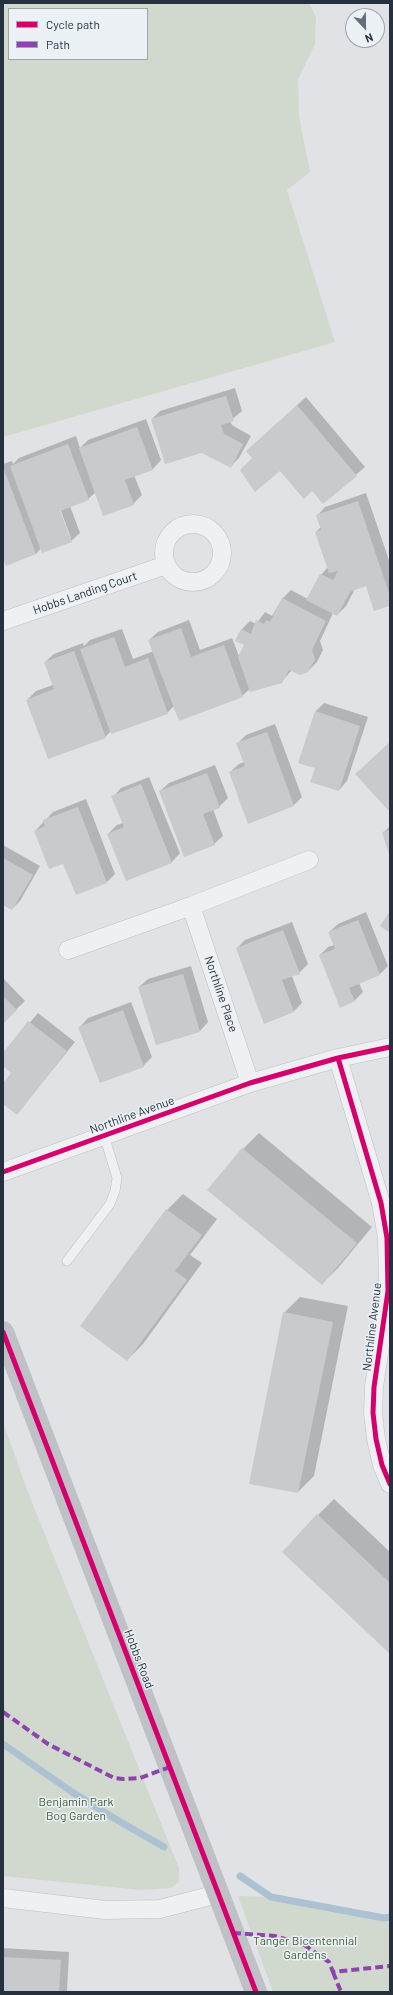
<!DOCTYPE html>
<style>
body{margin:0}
#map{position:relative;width:393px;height:1995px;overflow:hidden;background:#e0e2e5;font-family:Barlow,sans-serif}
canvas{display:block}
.frame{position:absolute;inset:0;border:4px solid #25313f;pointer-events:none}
.legend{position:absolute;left:8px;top:8px;width:140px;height:52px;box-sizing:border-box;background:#ecf1f5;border:1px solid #9ca4ac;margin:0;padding:5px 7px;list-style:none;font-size:12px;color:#25313f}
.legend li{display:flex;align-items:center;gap:8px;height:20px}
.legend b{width:20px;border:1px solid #9ca4ac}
.north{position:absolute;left:345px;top:8px;width:40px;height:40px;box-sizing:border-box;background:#ecf1f5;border:1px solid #9ca4ac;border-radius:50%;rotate:158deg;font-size:11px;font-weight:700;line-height:16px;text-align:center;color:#25313f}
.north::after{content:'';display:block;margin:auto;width:14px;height:18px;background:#666f79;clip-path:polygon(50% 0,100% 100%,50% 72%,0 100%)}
</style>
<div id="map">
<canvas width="393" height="1995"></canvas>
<div class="frame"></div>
<ul class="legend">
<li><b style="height:5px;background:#d6006c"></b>Cycle path</li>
<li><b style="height:5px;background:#8e44ad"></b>Path</li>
</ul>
<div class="north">N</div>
</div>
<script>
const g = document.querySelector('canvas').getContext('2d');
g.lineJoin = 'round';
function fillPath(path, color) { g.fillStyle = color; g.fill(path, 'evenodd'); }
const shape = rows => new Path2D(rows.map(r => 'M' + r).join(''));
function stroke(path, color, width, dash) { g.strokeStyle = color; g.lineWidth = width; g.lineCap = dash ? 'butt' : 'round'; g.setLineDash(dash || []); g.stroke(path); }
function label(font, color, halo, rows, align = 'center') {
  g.font = font + ' Barlow,sans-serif'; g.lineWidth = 3; g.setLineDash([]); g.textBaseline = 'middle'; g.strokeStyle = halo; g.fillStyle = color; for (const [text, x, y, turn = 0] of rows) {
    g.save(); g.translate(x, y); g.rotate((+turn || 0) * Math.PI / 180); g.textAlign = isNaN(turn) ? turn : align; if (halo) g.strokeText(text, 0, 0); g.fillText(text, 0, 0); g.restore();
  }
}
const green = shape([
 [3,3,309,3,316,17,315,44,298,79,299,116,310,172,287,190,335,342,3,437],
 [9,9,147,9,147,59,9,59],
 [3,1422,29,1495,179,1868,179,1882,171,1888,141,1890,3,1876],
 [238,1896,271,1897,384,1918,390,1917,390,1992,273,1992]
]);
const shadow = shape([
 [235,388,242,411,230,421,232,425,251,436,239,458,231,466,152,419,160,411],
 [306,397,365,467,323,503,312,490,280,469,254,458,256,443],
 [146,419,161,460,153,469,134,475,142,495,133,504,96,492,88,499,70,506,80,533,71,541,41,548,36,554,3,556,3,464,12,461,13,464,19,458,76,436,80,448,88,440],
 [58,506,59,506,71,538,69,538],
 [366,493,390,563,390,605,367,584,355,589,346,606,337,615,333,613,320,641,323,650,317,662,308,671,292,670,281,682,250,689,242,696,174,706,167,713,111,731,105,737,27,700,36,691,53,685,45,662,54,654,83,643,84,646,90,640,122,629,133,659,154,651,149,640,158,632,189,620,200,650,232,638,239,656,245,644,237,640,242,629,250,621,256,624,265,612,272,616,282,599,291,590,308,599,321,575,328,567,316,532,321,527,317,516,325,507],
 [324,703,368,717,347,781,339,790,316,768,316,711],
 [275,724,302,797,294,805,230,772,239,764,244,762,237,744,246,735],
 [215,765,228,798,219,807,213,809,223,836,214,844,160,791,169,783],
 [149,777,180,853,172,862,126,880,108,834,117,825,123,823,113,797,121,788],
 [86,799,115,874,107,882,64,862,35,831,53,812],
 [390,826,390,856,383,833],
 [3,845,40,866,20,901,12,909,3,904],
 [366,912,388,966,380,974,359,983,363,992,354,1001,320,955,328,947,334,945,329,932,338,924],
 [292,922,308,964,299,973,292,976,302,1003,293,1012,237,948,245,940],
 [191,966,208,1022,200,1031,139,987,148,979],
 [3,978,25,1001,3,1022],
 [131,1002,152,1057,143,1066,80,1027,88,1018],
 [38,1013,75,1042,17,1114,3,1103,3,1085,13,1073,3,1065,3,1054],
 [259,1133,372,1227,338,1268,322,1284,243,1149],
 [183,1194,217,1219,190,1255,202,1263,143,1344,127,1360,167,1210],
 [300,1297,348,1306,314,1476,298,1492,284,1313],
 [334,1499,390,1552,390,1653,318,1515],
 [3,1948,69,1952,67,1992,3,1992]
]);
const stream = shape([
 [3,1744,72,1792,112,1817,164,1847],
 [240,1876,271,1897,384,1918,390,1917]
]);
const building = shape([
 [226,396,234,421,221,425,224,434,243,444,231,468,202,453,165,464,151,419],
 [297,405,357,476,323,504,312,491,304,499,280,471,255,492,240,470,252,458,246,451],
 [137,427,153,470,125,480,134,505,103,516,79,448],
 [68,444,89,500,60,511,72,542,42,553,10,466],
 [3,467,36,554,6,566,3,559],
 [358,501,390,596,390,606,374,611,366,586,350,592,337,616,306,600,320,574,333,580,338,571,329,573,315,532,321,530,316,515],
 [282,598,326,621,312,650,315,659,308,672,300,675,289,670,282,683,250,692,238,657,244,645,235,641,241,629,251,634,256,620,264,624,266,620,270,622],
 [181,628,191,657,224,645,243,697,179,721,148,640],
 [114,637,125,667,148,658,168,714,111,734,80,649],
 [74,651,106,738,48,759,26,700,54,689,44,662],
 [315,711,360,726,339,791,310,782,315,768,298,763],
 [267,732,294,806,248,824,229,772,245,766,236,743],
 [390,742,390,810,389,811,355,774],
 [207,773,220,808,203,814,215,845,184,857,159,791],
 [141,784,172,863,126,881,107,834,124,827,111,796],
 [78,807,107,883,76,895,63,864,49,869,34,831,45,826,43,820],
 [390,830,390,858,382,832],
 [3,858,33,875,12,910,3,905],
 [390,911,390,933,380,926],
 [358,920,380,975,349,988,355,1001,340,1008,319,955,335,949,328,932],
 [283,930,300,974,282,980,294,1012,264,1024,236,948],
 [183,974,200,1032,156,1045,138,987],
 [3,996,17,1010,3,1024],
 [123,1010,144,1067,100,1083,78,1027],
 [28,1021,67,1051,17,1115,3,1104,3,1083,11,1073,3,1066,3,1053],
 [242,1148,357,1243,322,1285,207,1190],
 [166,1209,202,1235,175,1271,187,1280,127,1361,80,1326],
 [283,1312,333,1322,298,1493,249,1484],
 [317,1514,390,1583,390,1654,282,1552],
 [3,1957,61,1960,59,1992,3,1992]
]);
const lane = shape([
 [67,1261,110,1204,115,1191,117,1178,104,1135]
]);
const street = shape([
 '164 553a29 29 0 1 1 58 0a29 29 0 1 1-58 0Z',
 [3,621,166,565],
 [191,906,250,1083],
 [68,950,191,906,309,860],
 [338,1058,381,1203,387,1238,388,1291,374,1387,373,1413,376,1439,382,1465,390,1484],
 [3,1172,250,1083,338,1058,390,1047],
 [3,1898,105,1910,160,1909,217,1894]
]);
const secondary = shape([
 [3,1332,256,1992]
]);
const quiet = shape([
 [3,1712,48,1744,114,1778,123,1779,140,1778,170,1767],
 [233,1933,275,1936,303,1944,329,1962,333,1972,390,1966],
 [333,1972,341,1992]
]);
const cycleway = shape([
 [338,1058,381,1203,387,1238,388,1291,374,1387,373,1413,376,1439,382,1465,390,1484],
 [3,1172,250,1083,338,1058,390,1047],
 [3,1332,256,1992]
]);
const streetNames = [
 ["Hobbs Landing Court",85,593,-19],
 ["Northline Place",221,994,71],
 ["Northline Avenue",132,1115,-20],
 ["Northline Avenue",372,1327,-83],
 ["Hobbs Road",139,1659,69]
];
const parkNames = [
 ["Benjamin Park",76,1802],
 ["Bog Garden",76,1816],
 ["Tanger Bicentennial",305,1941],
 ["Gardens",305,1955]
];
fillPath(green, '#d1d9cf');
fillPath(shadow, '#0003');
stroke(stream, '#acc2d2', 7);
fillPath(building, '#c8cacd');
stroke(lane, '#bec0c3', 10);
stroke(street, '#bec0c3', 19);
stroke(lane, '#eef0f2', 9);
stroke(street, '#eef0f2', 18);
stroke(secondary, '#bec1c5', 22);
stroke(quiet, '#8e44ad', 4, [8, 4]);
stroke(cycleway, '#d6006c', 5);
label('12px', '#25313f', '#ecf1f5', streetNames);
label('12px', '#3e5b32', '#ecf1f5', parkNames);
</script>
